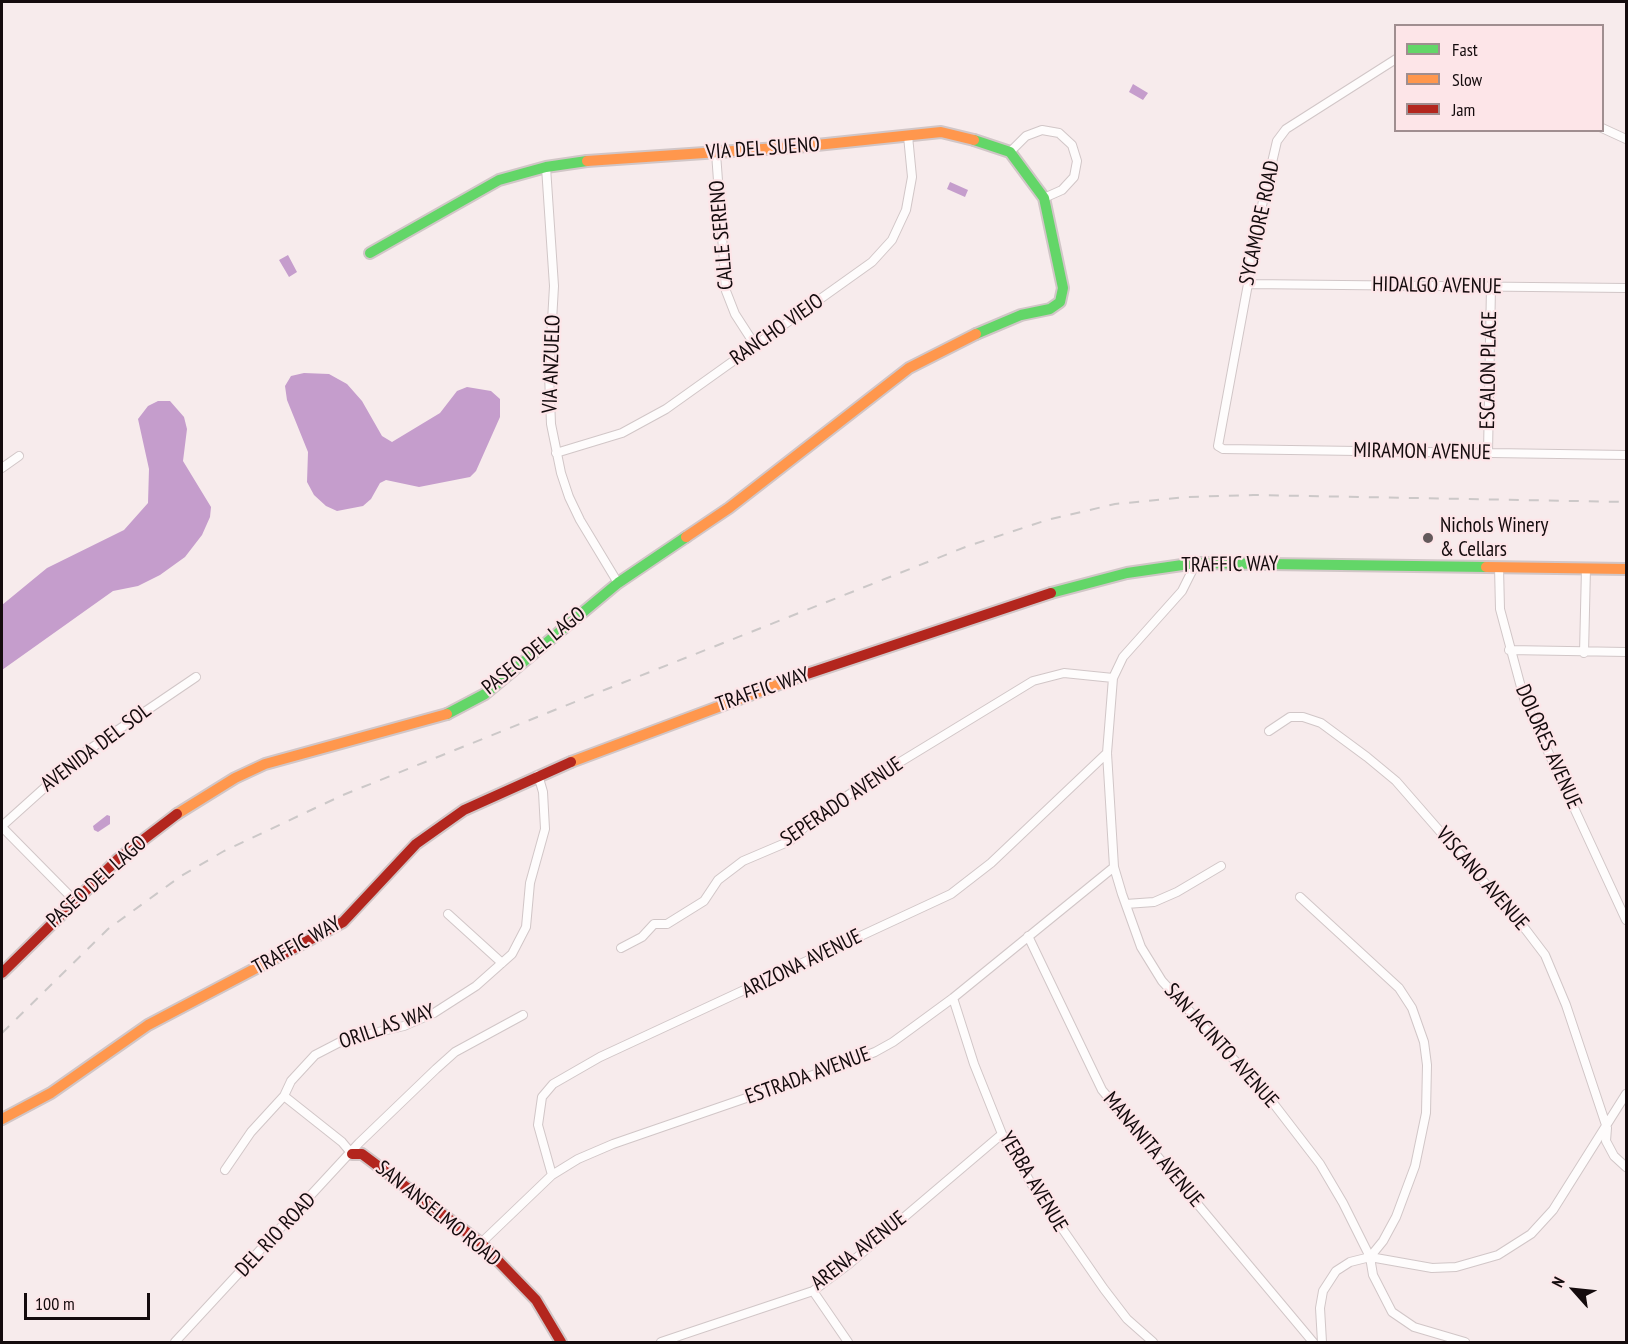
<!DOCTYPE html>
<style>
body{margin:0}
#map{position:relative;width:1628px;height:1344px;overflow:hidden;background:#f7ebec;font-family:"PT Sans Narrow",sans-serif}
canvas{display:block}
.frame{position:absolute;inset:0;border:3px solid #140b0d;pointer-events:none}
.legend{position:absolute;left:1394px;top:24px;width:210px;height:108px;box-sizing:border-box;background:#fde5e8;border:2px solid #a08e90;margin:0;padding:8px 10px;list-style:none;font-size:18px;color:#140b0d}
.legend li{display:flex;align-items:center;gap:12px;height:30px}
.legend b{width:30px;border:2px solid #a08e90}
.north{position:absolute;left:1544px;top:1260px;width:60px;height:60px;-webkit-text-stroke:4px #fde5e8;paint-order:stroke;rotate:297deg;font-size:16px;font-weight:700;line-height:24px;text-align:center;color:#140b0d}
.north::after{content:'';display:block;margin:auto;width:21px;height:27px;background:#140b0d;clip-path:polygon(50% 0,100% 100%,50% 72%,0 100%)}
.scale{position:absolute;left:24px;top:1293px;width:126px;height:27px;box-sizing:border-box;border:3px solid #140b0d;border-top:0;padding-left:8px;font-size:18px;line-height:21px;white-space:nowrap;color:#140b0d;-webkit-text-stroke:4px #fde5e8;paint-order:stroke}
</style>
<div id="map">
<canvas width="1628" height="1344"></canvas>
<div class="frame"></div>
<ul class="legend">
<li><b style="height:8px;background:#63d668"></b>Fast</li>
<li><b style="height:8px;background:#ff974d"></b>Slow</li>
<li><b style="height:8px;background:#b3261e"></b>Jam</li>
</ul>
<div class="north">N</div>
<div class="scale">100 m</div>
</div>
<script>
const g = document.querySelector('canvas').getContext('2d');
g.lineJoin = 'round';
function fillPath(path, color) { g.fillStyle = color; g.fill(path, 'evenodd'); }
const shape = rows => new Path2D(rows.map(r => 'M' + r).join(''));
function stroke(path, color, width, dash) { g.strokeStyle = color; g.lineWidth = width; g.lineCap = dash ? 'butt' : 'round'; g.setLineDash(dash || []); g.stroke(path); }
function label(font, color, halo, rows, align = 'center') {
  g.font = font + ' "PT Sans Narrow",sans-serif'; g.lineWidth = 4.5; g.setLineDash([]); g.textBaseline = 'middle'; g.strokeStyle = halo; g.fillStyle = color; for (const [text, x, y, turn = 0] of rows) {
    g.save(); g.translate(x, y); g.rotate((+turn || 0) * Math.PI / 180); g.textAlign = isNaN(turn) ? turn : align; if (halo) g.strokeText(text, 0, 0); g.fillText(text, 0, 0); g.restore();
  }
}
const water = shape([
 [1133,84,1148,93,1143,100,1129,92],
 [950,182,968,190,965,197,947,189],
 [288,255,297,272,289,277,279,260],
 [304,373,329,374,347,384,362,401,382,436,392,442,440,413,457,391,467,387,491,391,500,399,500,417,476,471,470,477,419,487,386,480,380,483,371,499,363,506,337,511,326,506,314,495,307,482,308,452,287,400,285,386,291,376],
 [158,401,170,401,184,417,187,429,183,461,211,507,210,517,202,535,185,557,160,575,138,586,113,591,2,670,2,605,47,568,124,530,148,503,149,469,138,419,148,406],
 [107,815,110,816,110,824,98,832,94,830,93,826]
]);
const street = shape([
 [1396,59,1286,129,1277,141,1250,257,1248,284,1218,446,1223,449,1626,455],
 [1602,128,1626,139],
 [1010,152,1026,136,1042,130,1059,133,1072,145,1077,161,1074,177,1062,190,1044,198],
 [716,153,726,291,735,314,755,345],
 [546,167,554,286,549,374,551,424,561,473,569,497,580,520,618,583],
 [1248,284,1626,288],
 [556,453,622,433,666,409,872,262,892,240,906,210,912,177,908,136],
 [1488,453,1491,286],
 [2,468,19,456],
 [1196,563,1182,591,1123,657,1113,678,1107,753,1114,867,1122,894,1141,947,1162,981,1270,1099,1320,1164,1343,1203,1370,1257,1373,1275,1392,1312,1414,1327,1465,1342],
 [1499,567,1500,609,1525,702,1626,920],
 [1509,650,1626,652],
 [1584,653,1586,568],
 [1269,731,1290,717,1303,717,1321,723,1367,757,1396,781,1526,930,1545,955,1566,1005,1607,1128,1606,1141,1614,1156,1626,1167],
 [2,826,81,755,196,677],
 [2,827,74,900],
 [1300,897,1399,988,1412,1008,1424,1042,1427,1065,1426,1113,1415,1166,1396,1217,1383,1241,1370,1257],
 [1126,904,1154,902,1177,892,1221,866],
 [448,914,502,963],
 [1028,936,1102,1090,1313,1342],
 [621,948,642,937,654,924,667,924,704,901,718,880,743,861,790,841,815,817,874,778,1033,681,1064,673,1113,678],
 [953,998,974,1064,1002,1134,1032,1185,1104,1289,1127,1319,1153,1342],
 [284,1096,342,1142,352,1154],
 [225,1170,251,1132,284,1096,291,1081,315,1055,344,1040,404,1026,434,1013,476,986,512,954,526,927,530,883,545,829,543,792,538,775],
 [552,1175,538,1125,542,1097,553,1084,600,1057,951,894,991,863,1107,753],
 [481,1243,552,1175,578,1159,613,1144,836,1067,875,1052,893,1042,953,998,1114,867],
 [813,1291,848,1342],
 [175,1342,359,1143,436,1069,455,1052,523,1015],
 [661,1342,813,1291,849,1264,1002,1134],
 [1322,1342,1320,1308,1323,1291,1336,1271,1350,1262,1370,1257,1432,1268,1456,1267,1498,1255,1531,1234,1553,1210,1626,1094]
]);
const fast = shape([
 [974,140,1010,152,1044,198,1063,288,1060,302,1050,309,1021,315,976,334],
 [370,253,499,180,546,167,587,161],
 [1051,593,1127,573,1196,563,1486,567],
 [447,714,485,694,618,583,686,537]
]);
const slow = shape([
 [587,161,807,146,941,132,974,140],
 [686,537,729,508,909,368,976,334],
 [1486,567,1626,569],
 [571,762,801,676],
 [177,814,235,778,265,764,447,714],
 [2,1119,51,1093,148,1025,281,955]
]);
const jam = shape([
 [801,676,1051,593],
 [281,955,343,922,416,844,464,810,571,762],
 [2,973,118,859,177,814],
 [352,1154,362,1154,481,1243,536,1300,561,1342]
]);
const rail = shape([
 [2,1033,108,929,181,876,224,851,343,795,607,689,968,546,1047,520,1115,504,1188,497,1253,495,1626,502]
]);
const markers = [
 [1428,538,6,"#63595b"]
];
const streetNames = [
 ["VIA DEL SUENO",763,149,-4],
 ["SYCAMORE ROAD",1260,223,-78],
 ["CALLE SERENO",722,235,-95],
 ["HIDALGO AVENUE",1437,286,1],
 ["RANCHO VIEJO",777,330,-35],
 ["VIA ANZUELO",552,364,-88],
 ["ESCALON PLACE",1489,370,-89],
 ["MIRAMON AVENUE",1422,452,1],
 ["TRAFFIC WAY",1230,565,-1],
 ["PASEO DEL LAGO",534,651,-39],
 ["TRAFFIC WAY",763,690,-19],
 ["DOLORES AVENUE",1548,747,66],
 ["AVENIDA DEL SOL",96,748,-37],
 ["SEPERADO AVENUE",842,802,-34],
 ["VISCANO AVENUE",1482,879,49],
 ["PASEO DEL LAGO",97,882,-42],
 ["TRAFFIC WAY",297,946,-29],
 ["ARIZONA AVENUE",802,964,-26],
 ["ORILLAS WAY",387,1027,-19],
 ["SAN JACINTO AVENUE",1221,1046,48],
 ["ESTRADA AVENUE",808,1076,-20],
 ["MANANITA AVENUE",1153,1150,50],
 ["YERBA AVENUE",1033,1182,59],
 ["SAN ANSELMO ROAD",438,1214,39],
 ["DEL RIO ROAD",276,1235,-47],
 ["ARENA AVENUE",859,1251,-38]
];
const poiNames = [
 ["Nichols Winery",1440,526],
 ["& Cellars",1440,550]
];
fillPath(water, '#c59dcc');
stroke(street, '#d1c6c7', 10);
stroke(fast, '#d1c6c7', 14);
stroke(slow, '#d1c6c7', 14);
stroke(jam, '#d1c6c7', 14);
stroke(street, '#fefcfc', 8);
stroke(fast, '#63d668', 10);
stroke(slow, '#ff974d', 10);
stroke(jam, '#b3261e', 10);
stroke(rail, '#ccc8c8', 2, [10, 10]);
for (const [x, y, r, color] of markers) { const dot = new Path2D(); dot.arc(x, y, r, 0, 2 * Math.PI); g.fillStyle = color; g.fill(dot); stroke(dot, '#fde5e8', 2); }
label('21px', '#140b0d', '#fde5e8', streetNames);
label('21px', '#140b0d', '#fde5e8', poiNames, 'left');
</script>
